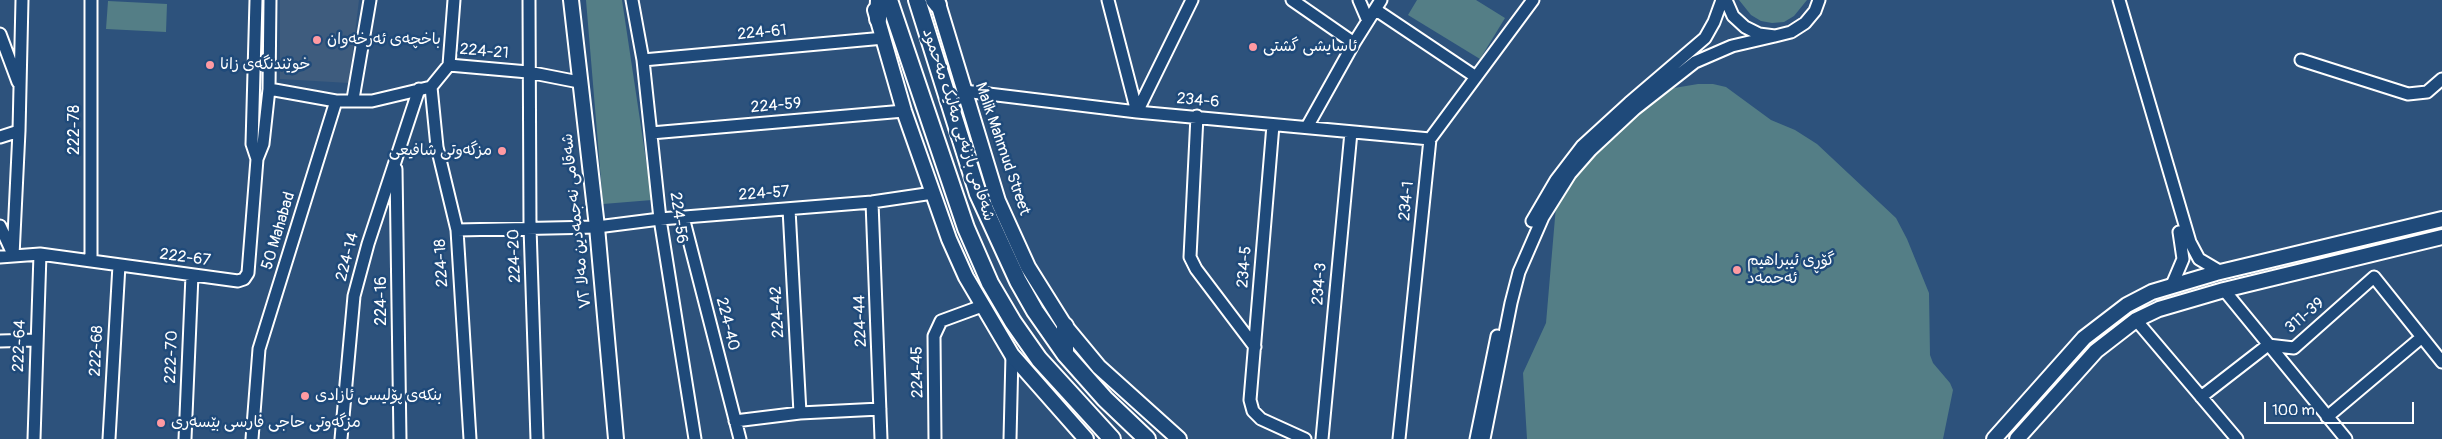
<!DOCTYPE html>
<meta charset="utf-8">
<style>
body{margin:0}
#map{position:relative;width:2442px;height:439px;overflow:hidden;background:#2d527c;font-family:Pangolin,sans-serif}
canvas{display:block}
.scale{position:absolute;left:2264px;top:402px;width:150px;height:22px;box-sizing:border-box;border:2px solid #fff;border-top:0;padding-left:6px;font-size:15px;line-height:18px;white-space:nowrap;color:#fff;-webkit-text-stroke:4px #1f4a7a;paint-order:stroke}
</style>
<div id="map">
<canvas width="2442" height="439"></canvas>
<div class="scale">100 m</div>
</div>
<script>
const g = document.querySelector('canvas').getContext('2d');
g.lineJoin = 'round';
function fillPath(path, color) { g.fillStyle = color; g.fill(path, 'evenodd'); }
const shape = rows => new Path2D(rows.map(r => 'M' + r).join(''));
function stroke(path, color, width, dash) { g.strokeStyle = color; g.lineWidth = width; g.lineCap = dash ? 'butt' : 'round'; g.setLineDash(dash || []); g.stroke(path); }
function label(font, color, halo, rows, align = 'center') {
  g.font = font + ' Pangolin,"Playpen Sans Arabic",sans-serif'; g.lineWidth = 5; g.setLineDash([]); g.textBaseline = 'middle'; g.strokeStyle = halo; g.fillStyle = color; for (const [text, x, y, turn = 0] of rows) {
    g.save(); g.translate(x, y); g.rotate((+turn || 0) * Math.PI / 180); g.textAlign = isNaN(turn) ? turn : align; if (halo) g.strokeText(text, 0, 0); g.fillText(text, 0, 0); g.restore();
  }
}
const built = shape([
 [280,0,359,0,349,83,280,79]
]);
const green = shape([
 [586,0,622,0,652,200,603,204],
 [1417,0,1476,0,1505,18,1480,59,1408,15],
 [1739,0,1807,0,1794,16,1784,22,1772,23,1761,21,1751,15],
 [108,1,167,4,166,32,106,29],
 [1698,84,1713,84,1726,87,1771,120,1795,130,1817,144,1896,218,1907,239,1929,293,1930,355,1933,363,1950,383,1953,390,1943,439,1527,439,1523,373,1546,323,1556,206,1593,154,1661,94,1674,88]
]);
const minor = shape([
 [91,0,91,260],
 [256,0,252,144,257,159],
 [529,0,530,227,537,439],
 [632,0,643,60,660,219,695,439],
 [1108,0,1137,112],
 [1292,0,1354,43],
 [1359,0,1368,21],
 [1726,0,1733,16,1745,27,1759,34,1775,36,1791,32,1805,23,1815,11,1819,0],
 [2119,0,2190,242,2199,259,2221,272],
 [1376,10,1476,77],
 [0,34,18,82],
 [643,60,884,38],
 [2301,60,2408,94,2427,92,2442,79],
 [449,65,454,0],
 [431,87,437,147,457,230,470,439],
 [964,91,1137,112,1430,139],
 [353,99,370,0],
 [336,101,372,101,431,87,449,65,528,72,579,82],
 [1137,112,1192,0],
 [1197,116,1190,257,1196,269,1255,347],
 [1273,125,1250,400,1253,411,1261,419,1305,439],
 [1307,127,1354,43,1381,0],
 [651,133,904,111],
 [0,137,19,131],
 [396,169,400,439],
 [872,202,881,439],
 [789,209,800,413],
 [683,217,740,439],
 [1532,221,1556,180,1582,146,1629,103,1705,38,1714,22,1722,0],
 [0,226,13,254],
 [457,230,597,227,660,219,872,202,933,193],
 [13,256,19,131,22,0],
 [0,257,40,254,238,281,244,279,248,273,257,159,263,144,269,89,270,0],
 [2172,285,2183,259,2179,232],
 [2224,290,2346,439],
 [2136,320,2237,439],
 [0,341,36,340],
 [2201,397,2268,345,2294,348,2374,277,2442,362],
 [2327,417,2422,337],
 [735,421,800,413,880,409],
 [34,439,40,254],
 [109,439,119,265],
 [185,439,192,275],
 [252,439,259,349,336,101,269,89],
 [341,439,354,296,368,244,419,89],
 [935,439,934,336,941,321,982,306],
 [1010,439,1012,355],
 [1322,439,1351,132],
 [1399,439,1430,139,1533,0],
 [1476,439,1497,336],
 [1484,439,1511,303,1519,272,1543,217,1570,174,1591,150,1635,109,1695,62,1732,46,1775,36]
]);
const major = shape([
 [571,0,597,227,616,439],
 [937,0,998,201,1028,267,1065,326,1099,367,1179,439],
 [875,10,904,111,949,239,966,277,1012,355,1086,439],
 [1994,439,2084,338,2127,305,2152,292,2216,273,2442,219],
 [2017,439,2096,351,2136,320,2159,309,2224,290,2442,237]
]);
const highway = shape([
 [889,0,966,228,990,283,1013,322,1039,359,1112,439],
 [917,0,978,194,1018,281,1035,311,1065,354,1105,399,1147,439],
 [934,0,938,5],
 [878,19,879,0],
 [1065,326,1065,354]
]);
const markers = [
 [317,40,5,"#ff9aa2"],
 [1253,47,5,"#ff9aa2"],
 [210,65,5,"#ff9aa2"],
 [502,151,5,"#ff9aa2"],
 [1737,270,5,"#ff9aa2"],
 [305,396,5,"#ff9aa2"],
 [161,423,5,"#ff9aa2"]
];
const streetNames = [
 ["224-61",762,33,-5],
 ["224-21",484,52,5],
 ["234-6",1198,101,5],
 ["224-59",776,106,-5],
 ["شەقامی بازنەیی مەلیک مەحمود",958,125,72],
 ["222-78",75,130,-90],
 ["Malik Mahmud Street",1002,149,71],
 ["224-57",764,194,-4],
 ["234-1",1407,201,-84],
 ["224-56",678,218,82],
 ["شەقامی نەجمەدین مەلا ٧٢",577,221,-96],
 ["50 Mahabad",279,231,-73],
 ["224-20",515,256,-92],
 ["224-14",348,257,-75],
 ["222-67",185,258,8],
 ["224-18",442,263,-93],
 ["234-5",1245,267,-85],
 ["234-3",1320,284,-85],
 ["224-16",382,301,-90],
 ["224-42",778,312,-93],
 ["311-39",2305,316,-40],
 ["224-44",861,321,-92],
 ["224-40",727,324,76],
 ["222-64",20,346,-88],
 ["222-68",97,351,-87],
 ["222-70",172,357,-88],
 ["224-45",918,372,-91]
];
const poiNames = [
 ["باخچەی ئەرخەوان",327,40],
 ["ئاسایشی گشتی",1263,47],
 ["خوێندنگەی زانا",220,65],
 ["مزگەوتی شافیعی",492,151,"right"],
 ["گۆڕی ئیبراھیم",1747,261],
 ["ئەحمەد",1747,279],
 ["بنکەی پۆلیسی ئازادی",315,396],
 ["مزگەوتی حاجی فارسی بێسەری",171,423]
];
fillPath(built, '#3e5c7e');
fillPath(green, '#547e86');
stroke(minor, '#fff', 15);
stroke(major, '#fff', 18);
stroke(highway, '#fff', 20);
stroke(minor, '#1f4a7a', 11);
stroke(major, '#1f4a7a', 14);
stroke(highway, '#1f4a7a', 16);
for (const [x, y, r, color] of markers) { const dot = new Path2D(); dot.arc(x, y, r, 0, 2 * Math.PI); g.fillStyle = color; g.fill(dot); stroke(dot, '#1f4a7a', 2); }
label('16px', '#fff', '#1f4a7a', streetNames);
label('16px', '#fff', '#1f4a7a', poiNames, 'left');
</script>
